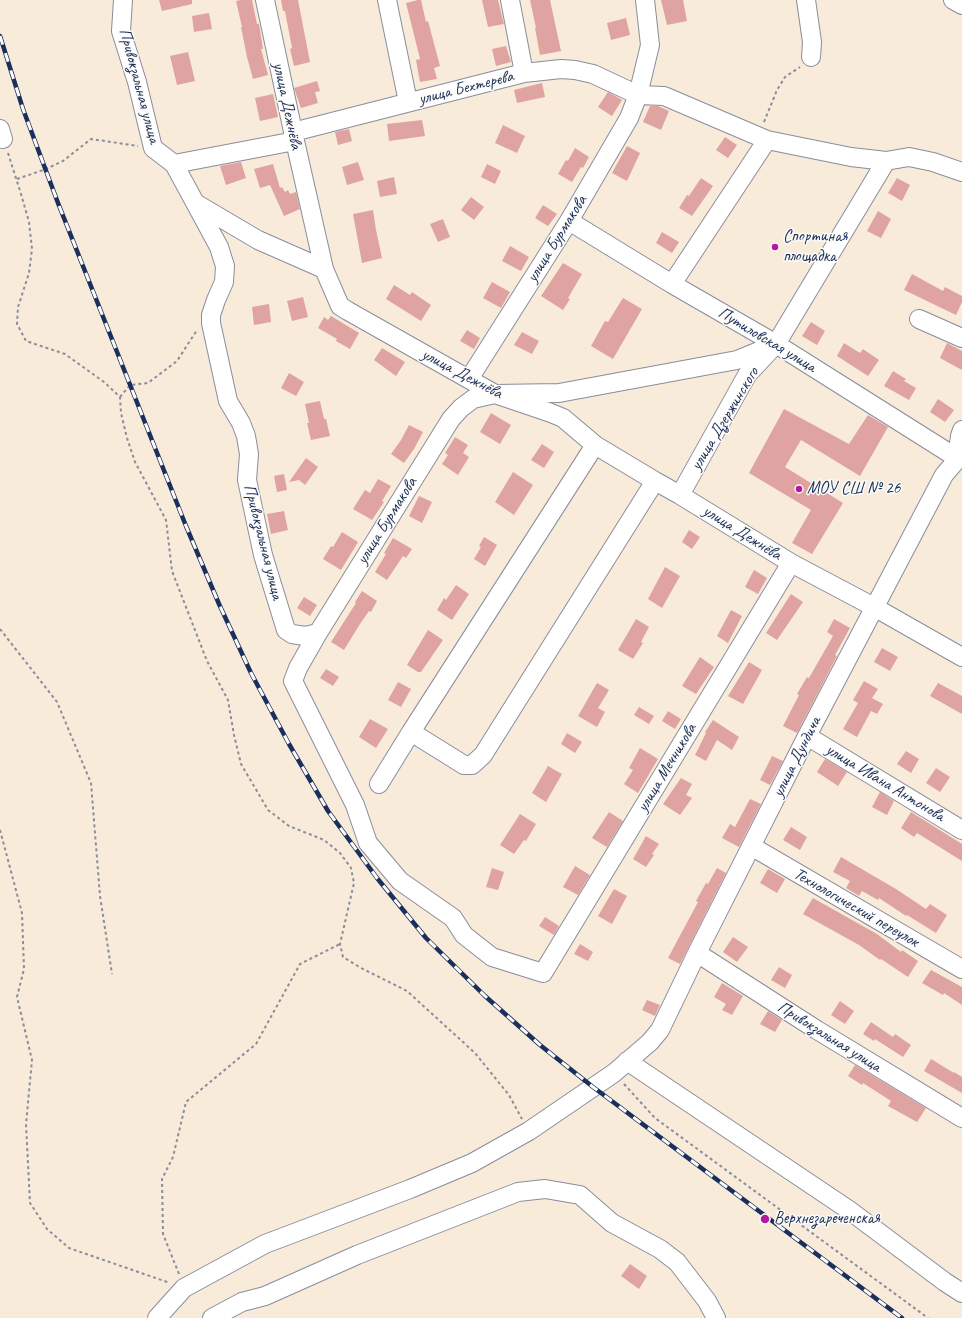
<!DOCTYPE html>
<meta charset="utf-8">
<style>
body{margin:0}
canvas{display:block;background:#f8ebd9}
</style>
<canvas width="962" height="1318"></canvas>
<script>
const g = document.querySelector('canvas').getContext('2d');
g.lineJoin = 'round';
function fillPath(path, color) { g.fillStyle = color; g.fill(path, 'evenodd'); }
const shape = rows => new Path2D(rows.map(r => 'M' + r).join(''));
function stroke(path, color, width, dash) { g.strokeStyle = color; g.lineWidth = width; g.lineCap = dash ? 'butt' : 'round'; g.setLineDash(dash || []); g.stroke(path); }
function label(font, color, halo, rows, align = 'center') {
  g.font = font + ' Caveat,sans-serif'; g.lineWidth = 3; g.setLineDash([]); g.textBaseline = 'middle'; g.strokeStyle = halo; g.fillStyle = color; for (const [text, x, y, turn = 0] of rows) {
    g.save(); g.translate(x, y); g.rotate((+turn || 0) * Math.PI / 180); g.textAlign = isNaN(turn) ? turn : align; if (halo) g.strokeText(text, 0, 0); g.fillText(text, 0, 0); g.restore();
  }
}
const building = shape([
 [159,0,192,0,192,4,162,11],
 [241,0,252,0,257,24,259,24,263,49,261,49,268,75,253,79,247,57,241,27,242,27,236,1],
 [281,0,298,0,310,62,294,66,290,49,292,48,285,11,283,11],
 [418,0,421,0,426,22,428,21,440,66,434,68,437,79,420,82,416,60,420,59,406,3],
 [482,0,498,0,504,24,488,27],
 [530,0,550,0,561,51,540,55,535,28,536,28],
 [661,0,683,0,687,21,667,25],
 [209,13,212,29,194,32,192,16],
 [626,18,630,35,611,40,607,23],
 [506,46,511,62,496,66,492,49],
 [188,52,195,81,177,85,170,56],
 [317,81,320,91,315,92,318,103,301,108,294,88],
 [542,83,545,97,517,103,514,90],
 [608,92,622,100,612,116,598,107],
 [273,94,278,117,260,121,255,98],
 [650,106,658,106,669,111,661,130,643,122],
 [422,120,425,136,389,141,387,124],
 [503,125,525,136,517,153,495,143],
 [349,129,352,141,338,145,335,132],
 [725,137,737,145,728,158,716,150],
 [627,146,640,153,627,181,612,173],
 [575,148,589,157,583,168,581,167,572,182,558,174,566,160,568,161],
 [241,162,246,178,226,185,220,166],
 [358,162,364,180,347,185,342,167],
 [273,164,280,188,282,187,285,192,288,190,290,194,296,192,300,209,284,216,270,185,260,188,254,169],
 [487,164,501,171,495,184,481,177],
 [394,177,397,194,380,197,377,181],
 [701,178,713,186,692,216,679,208,687,195,689,196],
 [897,178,910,185,902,201,888,193],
 [471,197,484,207,474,220,461,210],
 [543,205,557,214,548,226,535,218],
 [373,210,376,230,382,258,362,263,353,214],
 [878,211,891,219,881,238,867,231],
 [443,219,450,237,438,242,430,224],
 [662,232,679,242,672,253,656,243],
 [510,246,529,257,521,271,502,261],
 [563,263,582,274,568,298,570,299,563,310,541,296],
 [912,274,943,291,945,287,962,296,962,302,956,315,904,290],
 [492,282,510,292,501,308,483,298],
 [394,285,410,295,412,292,431,305,421,321,386,299],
 [303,297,308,317,292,321,287,301],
 [623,298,642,309,613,359,591,346,605,321,608,322],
 [269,304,271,322,254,325,252,307],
 [331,316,359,333,350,349,336,341,337,339,318,328,324,317,328,320],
 [811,322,825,331,817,345,802,336],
 [467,330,480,338,474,349,460,341],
 [522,332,539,341,532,354,514,345],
 [844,343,860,353,863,349,879,360,868,376,837,356],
 [947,343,962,351,962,370,940,358],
 [382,348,405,362,396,376,374,360],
 [893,371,906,379,904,381,916,388,909,400,884,386],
 [289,373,304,382,296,396,281,388],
 [938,399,954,410,945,422,930,412],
 [320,401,324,419,326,419,330,436,311,440,307,423,309,423,305,404],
 [784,409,849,444,868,415,888,427,860,476,801,440,785,467,843,503,812,554,792,543,811,510,749,473],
 [491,413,511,425,500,444,480,432],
 [409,425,423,432,414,449,404,463,391,454,401,440],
 [455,437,468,445,463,453,469,457,458,475,442,464,448,455,445,453],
 [542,444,554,452,544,468,531,460],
 [306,458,318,467,305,485,299,480,289,482],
 [513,472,533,485,514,515,495,502],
 [284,474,287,490,277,492,274,476],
 [378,479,391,486,382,501,384,502,372,520,353,509,365,490,370,493],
 [419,496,432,502,422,523,409,516],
 [284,511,288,530,271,534,267,514],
 [689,530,700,537,692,549,682,542],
 [342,532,358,542,341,570,323,559,331,546,333,547],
 [484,537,497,545,485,566,474,559,481,547,479,546],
 [393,538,412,549,406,558,403,556,387,580,375,572,386,554,384,553],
 [665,567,680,576,662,608,648,599],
 [754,570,767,578,758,594,745,587],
 [456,585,469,594,452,620,437,610,444,598,446,600],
 [362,591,377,601,371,612,369,611,360,624,344,650,331,642,356,603,355,602],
 [791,594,803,602,777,640,766,633],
 [304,597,317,605,310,616,297,608],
 [731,610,742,616,728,643,717,636],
 [636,619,649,627,641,642,643,643,633,659,618,650],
 [834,619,850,628,835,655,837,656,797,733,783,726,799,695,797,694,807,677,809,678,833,636,827,632],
 [428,630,443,640,421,672,418,672,407,665],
 [882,648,898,657,890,671,874,662],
 [700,657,714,667,696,694,682,686],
 [749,662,762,670,743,704,728,696],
 [326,669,339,677,333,686,320,678],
 [864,681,878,689,872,698,883,704,877,714,871,711,857,737,843,729,858,703,853,700],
 [398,682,411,689,401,707,388,700],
 [597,683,609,690,598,708,605,712,597,727,578,716],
 [938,683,962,696,962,714,930,696],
 [639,707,654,716,649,724,634,715],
 [668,711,681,719,675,729,662,721],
 [370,719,388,729,376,748,359,737],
 [713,720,739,737,732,750,717,740,706,761,695,755,706,733,705,732],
 [567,733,582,742,575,753,561,744],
 [640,748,658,759,638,793,624,784,633,770,629,768],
 [906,751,919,759,911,773,897,764],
 [772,756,783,761,770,785,760,780],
 [825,759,847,772,838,786,817,772],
 [548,766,562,774,546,802,532,793],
 [936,768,950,777,940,792,926,783],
 [681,778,692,784,686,795,692,798,680,815,663,804],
 [880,792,894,801,887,815,872,807],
 [750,799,761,804,739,847,722,838,730,824,735,827],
 [609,812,623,821,607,847,592,838],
 [911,812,962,844,962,861,917,833,914,837,901,828],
 [520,814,536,824,526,841,524,840,514,854,500,845],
 [791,827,807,837,800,850,783,840],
 [646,836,659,844,652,854,654,855,646,867,633,859],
 [841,857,896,889,926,909,930,904,947,915,936,933,907,915,906,916,879,898,878,900,862,891,859,896,846,888,850,881,833,872],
 [575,866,590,875,578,895,563,887],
 [492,868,504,872,498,890,486,887],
 [717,868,726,873,680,964,668,958,698,902,696,901,706,883,708,884],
 [768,869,785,879,777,893,760,883],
 [614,889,627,896,612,924,598,916],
 [813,898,877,934,901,952,902,950,918,961,908,977,881,959,880,960,859,945,803,914],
 [545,917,559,926,554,935,539,926],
 [733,937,748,947,737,962,723,952],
 [580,944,593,952,588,961,574,954],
 [779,967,792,975,785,988,771,980],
 [931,970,962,987,962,1005,944,993,943,995,922,983],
 [722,983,743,996,732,1015,722,1010,726,1004,714,997],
 [647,1000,660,1005,655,1016,642,1010],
 [840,1001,854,1011,845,1024,831,1015],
 [768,1011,782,1020,775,1032,760,1024],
 [871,1022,893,1037,895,1034,911,1045,903,1057,875,1039,874,1041,863,1034],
 [931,1059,954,1073,954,1072,962,1077,962,1093,924,1071],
 [855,1065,926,1108,917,1122,888,1106,891,1101,863,1083,862,1085,848,1076],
 [630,1264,647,1276,639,1289,621,1276]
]);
const path = shape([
 [764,122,777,90,785,77,800,67],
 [8,153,21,194,29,222,32,249,29,273,18,307,17,324,26,341,65,354,104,382,120,397,121,413,127,438,135,462,166,520,172,571,207,661,228,700,234,735,241,764,268,810,289,826,324,840,340,853,351,868,354,883,340,944,343,957,361,968,407,991,475,1053,509,1095,522,1119],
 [17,179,46,169,63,161,91,139,138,146],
 [120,397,130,385,148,383,177,361,197,330],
 [0,629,57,702,91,783,100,896,112,974],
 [0,830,22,913,24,969,17,997,32,1060,26,1124,30,1203,47,1229,69,1248,170,1283],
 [624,1084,655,1118,928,1318],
 [179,1274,163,1234,162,1179,173,1157,186,1102,256,1044,300,964,340,944]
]);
const minor = shape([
 [123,0,121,31,137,82,153,148,174,164,219,247,225,266,224,282,216,300,211,315,211,323,228,401,241,423,246,436,249,454,247,480,263,555,286,630,292,634,305,636,318,633],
 [265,0,295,141,324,269,340,306,348,311,495,394,551,413,563,418,595,445,655,481,680,495,791,563,874,607,962,657],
 [387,0,408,102],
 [510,0,524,73],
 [806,0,812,42,811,57],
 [953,0,962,5],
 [0,129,3,139],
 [293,132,524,73,561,69,575,70,593,74,638,95,664,96,767,140,851,157,886,161,909,157,933,162,962,172],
 [174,164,295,141],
 [197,204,258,240,324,269],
 [569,221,672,284,776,344,957,458],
 [672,284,767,140],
 [919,319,962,338],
 [776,344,737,360,559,393,495,394,473,399,461,408,451,419,318,633,298,668,293,681,355,805,368,843,400,881,453,918,464,935,492,957,543,973,791,563],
 [469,379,569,221,629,118,638,95,650,45,645,0],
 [595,445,411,732,464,765,472,765,483,755,655,481],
 [957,458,960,436,962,430],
 [680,495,747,375,776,344,886,161],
 [807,736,962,830],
 [379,784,411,732],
 [751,846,962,969],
 [697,953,817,1030,962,1118],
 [627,1061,849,1210,945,1282,962,1293],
 [157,1318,184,1288,265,1244,410,1189,472,1163,529,1131,614,1073,650,1042,660,1030,697,953,807,736,944,475,962,454],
 [212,1318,242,1302,265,1296,357,1255,518,1192,545,1189,580,1195,612,1223,660,1249,677,1262,707,1301,716,1318]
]);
const rail = shape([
 [0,36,23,109,58,203,186,526,219,604,251,673,289,744,328,811,377,878,426,938,485,996,540,1045,593,1087,902,1318]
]);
const markers = [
 [775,247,4,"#b5179e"],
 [799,489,4,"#b5179e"],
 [765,1219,5,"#b5179e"]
];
const streetNames = [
 ["Привокзальная улица",139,86,75],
 ["улица Бехтерева",466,88,-14],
 ["улица Дежнёва",287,106,78],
 ["улица Бурмакова",557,239,-58],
 ["Путиловская улица",767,340,31],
 ["улица Дежнёва",462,374,28],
 ["улица Дзержинского",725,419,-59],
 ["улица Бурмакова",387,521,-58],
 ["улица Дежнёва",742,533,32],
 ["Привокзальная улица",263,542,76],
 ["улица Дундича",797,757,-63],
 ["улица Мечникова",667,768,-59],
 ["улица Ивана Антонова",885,783,31],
 ["Технологический переулок",856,908,30],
 ["Привокзальная улица",829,1037,32]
];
const poiNames = [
 ["Спортиная",783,237],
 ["площадка",783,257],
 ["МОУ СШ № 26",807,489],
 ["Верхнезареченская",774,1219]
];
fillPath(building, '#dfa4a1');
stroke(minor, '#8a8d9c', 20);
stroke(path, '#8a8d9c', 2, [3, 3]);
stroke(minor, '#fff', 18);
stroke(rail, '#1b2f5e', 4.5);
stroke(rail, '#fdfcf7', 3, [9]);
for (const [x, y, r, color] of markers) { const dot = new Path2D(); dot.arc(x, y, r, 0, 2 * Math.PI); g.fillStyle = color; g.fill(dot); stroke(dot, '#fdfcf7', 1.5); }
label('17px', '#1b2f5e', '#fdfcf7', streetNames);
label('17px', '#1b2f5e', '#fdfcf7', poiNames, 'left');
</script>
